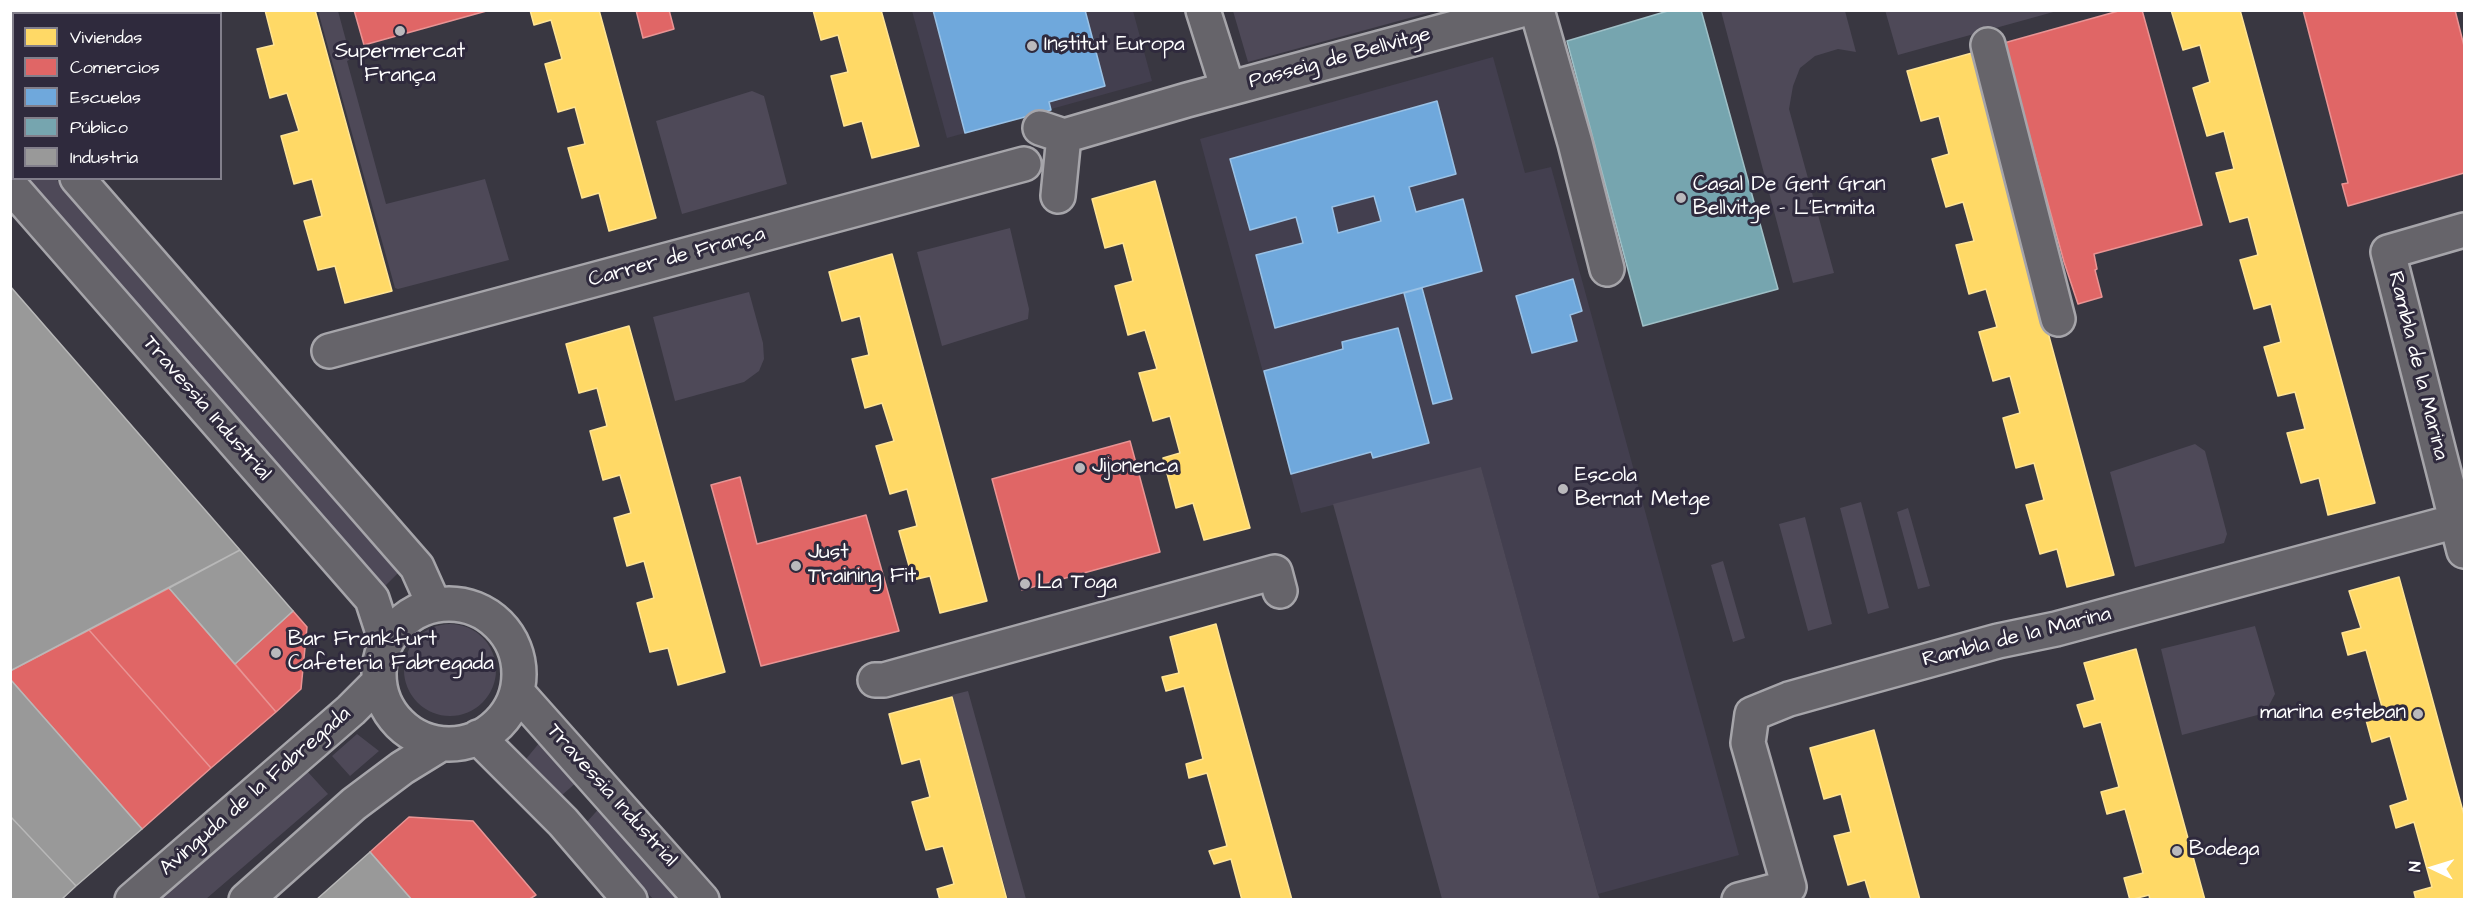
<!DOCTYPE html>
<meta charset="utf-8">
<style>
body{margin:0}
#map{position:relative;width:2475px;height:910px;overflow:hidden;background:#393741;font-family:"Architects Daughter",sans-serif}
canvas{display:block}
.frame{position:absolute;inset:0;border:12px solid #fff;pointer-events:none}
.legend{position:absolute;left:12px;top:12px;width:210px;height:168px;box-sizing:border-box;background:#2f2a3d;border:2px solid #827f8b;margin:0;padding:8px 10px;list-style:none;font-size:18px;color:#fff}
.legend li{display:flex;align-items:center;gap:12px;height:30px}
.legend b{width:30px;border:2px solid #827f8b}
.north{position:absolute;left:2403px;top:838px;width:60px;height:60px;-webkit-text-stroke:4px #2f2a3d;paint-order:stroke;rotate:274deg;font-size:16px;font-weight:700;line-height:24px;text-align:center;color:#fff}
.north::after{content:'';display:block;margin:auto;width:21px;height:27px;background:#fff;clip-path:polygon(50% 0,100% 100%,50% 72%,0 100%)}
</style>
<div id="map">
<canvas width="2475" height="910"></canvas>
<div class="frame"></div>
<ul class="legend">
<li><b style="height:16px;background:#ffd966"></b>Viviendas</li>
<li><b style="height:16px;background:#e06666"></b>Comercios</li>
<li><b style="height:16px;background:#6fa8dc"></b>Escuelas</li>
<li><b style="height:16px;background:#76a5af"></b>Público</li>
<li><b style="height:16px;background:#999"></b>Industria</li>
</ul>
<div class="north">N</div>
</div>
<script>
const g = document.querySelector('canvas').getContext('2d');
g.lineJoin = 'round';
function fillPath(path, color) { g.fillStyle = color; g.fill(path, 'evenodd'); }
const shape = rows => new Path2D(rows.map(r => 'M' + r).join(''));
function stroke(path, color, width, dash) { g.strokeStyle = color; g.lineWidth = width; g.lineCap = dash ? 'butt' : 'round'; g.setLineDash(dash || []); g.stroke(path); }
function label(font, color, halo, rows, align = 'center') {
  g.font = font + ' "Architects Daughter",sans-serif'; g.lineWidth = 6; g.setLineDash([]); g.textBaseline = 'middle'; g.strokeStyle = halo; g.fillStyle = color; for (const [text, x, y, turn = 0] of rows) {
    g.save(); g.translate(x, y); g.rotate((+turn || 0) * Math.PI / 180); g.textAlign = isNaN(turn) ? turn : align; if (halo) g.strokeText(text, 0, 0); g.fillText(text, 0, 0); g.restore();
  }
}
const built = shape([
 [912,11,1133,11,1152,81,947,138],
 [1493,57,1525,173,1551,167,1739,855,1598,894,1481,468,1301,513,1200,139]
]);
const green = shape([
 [1885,10,2057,11,1898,55],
 [318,11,338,11,351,59,347,61,386,204,485,179,509,260,398,289,395,288],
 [1233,11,1233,10,1435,11,1248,62],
 [1721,11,1845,11,1856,52,1838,49,1815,56,1800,68,1793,86,1789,109,1834,273,1793,283],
 [752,91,764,96,787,184,682,214,656,121],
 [28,179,56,179,399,572,384,587],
 [1010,228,1029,309,1028,319,942,346,917,252],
 [749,292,763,343,764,359,759,371,744,382,675,401,653,317],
 [2195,444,2205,451,2227,534,2224,543,2135,567,2110,472],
 [1481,467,1598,894,1600,899,1442,899,1333,504],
 [1861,502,1889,608,1868,614,1840,508],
 [1908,508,1930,586,1918,589,1897,512],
 [1805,517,1832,624,1808,631,1779,524],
 [1723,561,1745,638,1733,642,1711,565],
 '404 670a46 46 0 1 1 92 0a46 46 0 1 1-92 0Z',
 [2255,626,2275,694,2265,713,2182,735,2161,649],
 [968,691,1026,899,1008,899,952,695],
 [357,734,379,751,350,776,332,756],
 [540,742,577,782,562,795,526,759],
 [307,771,328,794,206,899,159,899],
 [603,804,685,899,653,899,586,823]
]);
const homes = shape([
 [265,10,315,10,392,291,345,303,335,266,318,270,304,221,322,216,312,179,294,184,281,136,299,131,287,93,270,98,257,49,274,45,265,10],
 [530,10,599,10,656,218,609,231,599,193,582,198,568,148,585,144,575,107,558,112,545,64,562,59,551,20,534,25,530,10],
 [813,10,881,10,919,146,872,158,862,121,844,126,831,76,848,72,838,35,821,40,813,10],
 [2171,10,2240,10,2375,503,2328,515,2319,478,2301,483,2287,433,2305,429,2295,392,2278,396,2264,347,2281,342,2271,304,2254,309,2240,260,2258,255,2248,217,2230,222,2216,173,2234,169,2224,131,2207,136,2193,88,2210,82,2200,45,2183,50,2171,10],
 [1972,53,2114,575,2067,587,2057,549,2040,554,2026,505,2044,500,2034,463,2016,468,2003,418,2020,413,2010,376,1993,381,1979,332,1997,327,1986,289,1969,294,1956,245,1974,241,1963,202,1946,207,1932,159,1949,154,1939,116,1921,121,1907,71,1972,53],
 [1155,181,1250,528,1204,540,1193,503,1176,508,1163,458,1180,453,1170,416,1153,421,1139,373,1157,369,1145,330,1128,335,1115,286,1133,281,1123,243,1105,248,1092,199,1155,181],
 [892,254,987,601,940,613,930,576,913,580,899,531,917,526,907,489,890,494,876,446,894,441,882,403,865,408,852,359,869,355,860,316,842,321,829,272,892,254],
 [629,326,725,672,678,685,668,648,650,652,637,603,654,598,644,561,627,566,614,518,631,513,620,475,603,480,590,431,607,426,597,388,579,393,566,344,629,326],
 [2399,577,2464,815,2464,900,2416,900,2414,892,2432,887,2414,822,2396,828,2390,806,2408,800,2390,736,2372,742,2366,720,2384,714,2366,650,2348,655,2342,633,2361,628,2349,591,2399,577],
 [1216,624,1228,669,1292,900,1242,900,1231,859,1214,864,1209,851,1227,846,1207,773,1189,778,1186,764,1203,759,1194,724,1184,686,1166,691,1162,677,1179,673,1170,637,1216,624],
 [2136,649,2148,693,2205,900,2150,900,2149,895,2130,900,2124,878,2143,873,2125,809,2107,814,2101,792,2119,787,2101,722,2084,727,2077,705,2095,700,2084,663,2136,649],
 [952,697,1007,900,940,900,937,889,954,884,943,846,926,850,922,837,912,802,930,797,920,759,902,764,889,714,952,697],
 [1874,730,1920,900,1871,900,1865,880,1848,885,1834,836,1851,832,1841,794,1824,799,1810,748,1874,730]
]);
const shops = shape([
 [354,10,490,10,364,45,354,10],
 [636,10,669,10,674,29,643,38,636,10],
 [2122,10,2142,10,2202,225,2094,254,2097,269,2095,270,2102,297,2078,304,2064,262,2004,43,2122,10],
 [2303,10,2455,10,2464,46,2464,173,2348,206,2342,184,2348,183,2303,10],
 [1130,441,1160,552,1022,590,992,479,1130,441],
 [740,477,757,544,866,515,899,631,761,666,711,485,740,477],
 [169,588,276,712,211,768,89,630,169,588],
 [293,611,307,627,301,689,276,712,235,664,293,611],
 [89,630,211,768,142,829,10,679,10,671,89,630],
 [409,817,473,821,536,895,528,900,412,900,370,852,409,817]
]);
const schools = shape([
 [933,10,1085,10,1105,86,1049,102,1051,110,965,133,933,10],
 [1437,101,1456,174,1409,187,1416,212,1463,199,1482,271,1275,328,1256,255,1303,243,1296,217,1250,230,1230,159,1437,101],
 [1374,196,1381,221,1338,233,1332,207,1374,196],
 [1573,279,1582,311,1570,315,1577,341,1532,353,1516,296,1573,279],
 [1422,288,1452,399,1433,404,1404,293,1422,288],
 [1398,328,1429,443,1373,458,1371,452,1291,474,1264,371,1343,349,1342,342,1398,328]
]);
const public = shape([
 [1671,10,1701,10,1778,289,1643,326,1567,41,1671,10]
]);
const industry = shape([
 [10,286,240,550,10,671,10,286],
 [240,550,293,611,235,664,169,588,240,550],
 [10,679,142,829,76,886,10,816,10,679],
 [10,816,76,886,61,900,10,900,10,816],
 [370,852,412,900,316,900,370,852]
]);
const minor = shape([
 [1203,10,1228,89],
 [1537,10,1575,143,1607,269],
 [1988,45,2058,319],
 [10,103,14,106],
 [1040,128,1064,136,1187,100,1521,10],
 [77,178,417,567,434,605],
 [10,185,372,599,386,642],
 [1058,196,1064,136],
 [2464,230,2388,252,2464,551],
 [329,351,1024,164],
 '379 674a70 70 0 1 1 140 0a70 70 0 1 1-140 0Z',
 [875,680,884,680,1275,572,1280,591],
 [518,693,702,900],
 [478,737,563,822,630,900],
 [132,900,351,710,379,682],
 [246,900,354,804,402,768,441,744],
 [1739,900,1789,887,1748,743,1752,714,1789,699,1857,680,1998,641,2056,629,2464,519]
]);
const markers = [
 [400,31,6,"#bab9bc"],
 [1032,46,6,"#bab9bc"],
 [1681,198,6,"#bab9bc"],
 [1080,468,6,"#bab9bc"],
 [1563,489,6,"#bab9bc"],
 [796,566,6,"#bab9bc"],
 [1025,584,6,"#bab9bc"],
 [276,653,6,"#bab9bc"],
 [2418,714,6,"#bab9bc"],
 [2177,851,6,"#bab9bc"]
];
const poiNames = [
 ["Institut Europa",1044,46],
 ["Supermercat",400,53,"center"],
 ["França",400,77,"center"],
 ["Casal De Gent Gran",1693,186],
 ["Bellvitge - L'Ermita",1693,210],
 ["Jijonenca",1092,468],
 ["Escola",1575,477],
 ["Bernat Metge",1575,501],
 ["Just",808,554],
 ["Training Fit",808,578],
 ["La Toga",1037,584],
 ["Bar Frankfurt",288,641],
 ["Cafeteria Fabregada",288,665],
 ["marina esteban",2406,714,"right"],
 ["Bodega",2189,851]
];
const streetNames = [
 ["Passeig de Bellvitge",1340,59,-15],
 ["Carrer de França",677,258,-15],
 ["Rambla de la Marina",2417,366,76],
 ["Travessia Industrial",206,409,49],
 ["Rambla de la Marina",2017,638,-14],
 ["Avinguda de la Fabregada",256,792,-41],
 ["Travessia Industrial",611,796,48]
];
fillPath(built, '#433f4f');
fillPath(green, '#4e4958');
fillPath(homes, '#ffd966');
stroke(homes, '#ffe494', 1.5);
fillPath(shops, '#e06666');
stroke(shops, '#e99494', 1.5);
fillPath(schools, '#6fa8dc');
stroke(schools, '#9ac2e6', 1.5);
fillPath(public, '#76a5af');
stroke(public, '#9fc0c7', 1.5);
fillPath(industry, '#999');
stroke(industry, '#b8b8b8', 1.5);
stroke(minor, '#a6a5aa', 38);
stroke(minor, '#66646a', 33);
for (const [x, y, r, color] of markers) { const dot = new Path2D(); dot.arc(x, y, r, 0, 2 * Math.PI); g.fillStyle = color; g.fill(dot); stroke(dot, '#2f2a3d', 2); }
label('21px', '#fff', '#2f2a3d', poiNames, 'left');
label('21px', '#fff', '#2f2a3d', streetNames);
</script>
